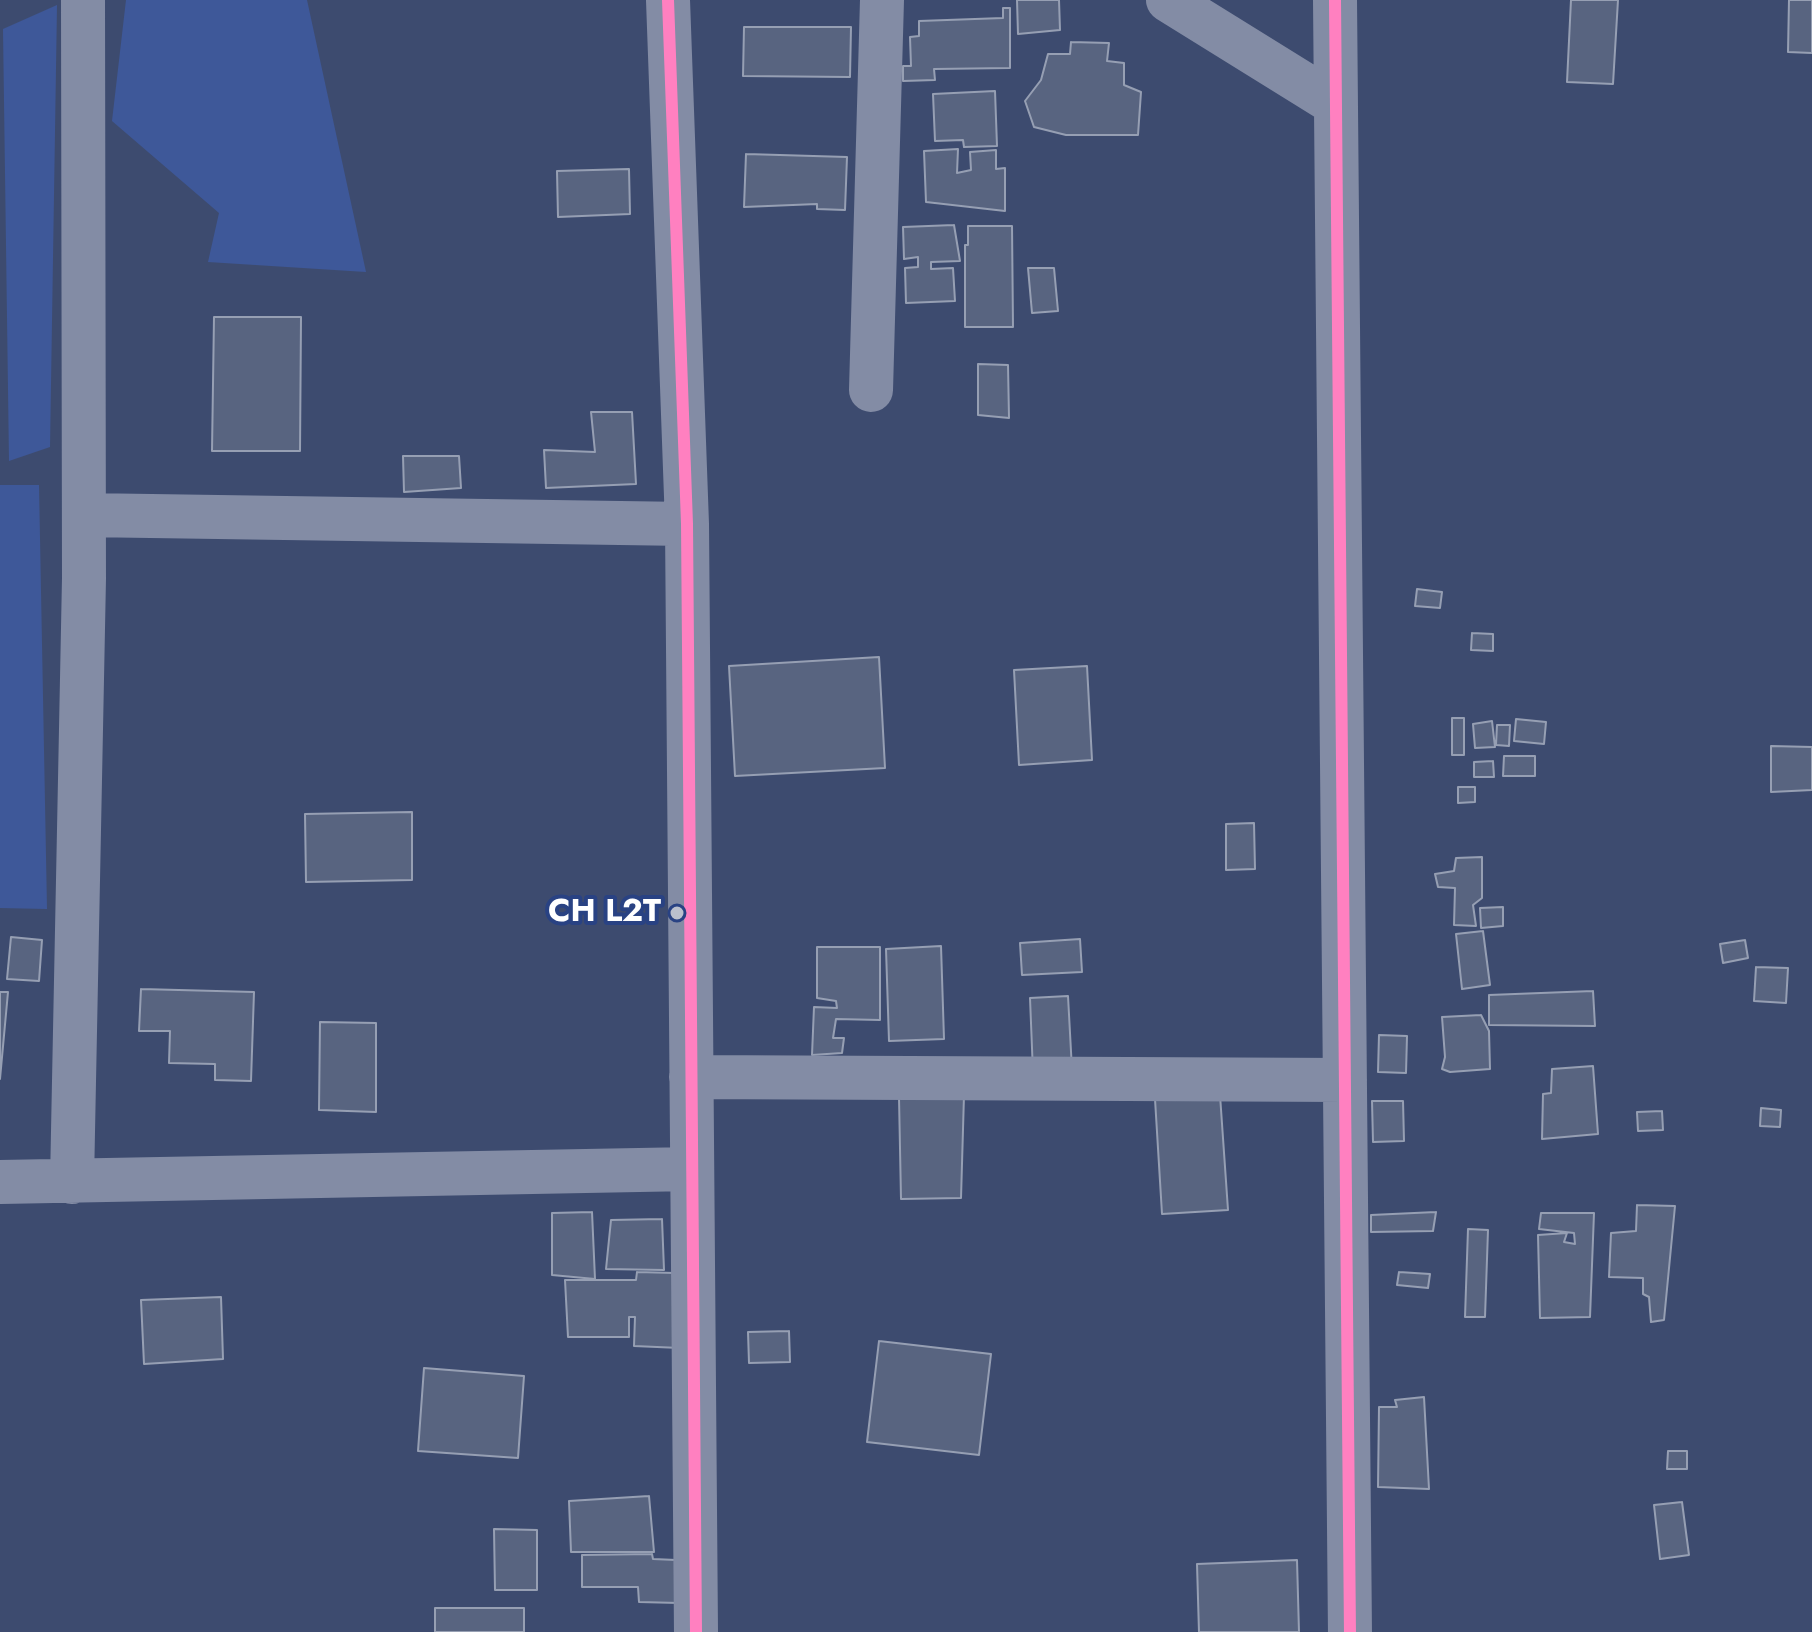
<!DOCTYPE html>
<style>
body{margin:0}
canvas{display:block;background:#3d4b6f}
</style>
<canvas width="1812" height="1632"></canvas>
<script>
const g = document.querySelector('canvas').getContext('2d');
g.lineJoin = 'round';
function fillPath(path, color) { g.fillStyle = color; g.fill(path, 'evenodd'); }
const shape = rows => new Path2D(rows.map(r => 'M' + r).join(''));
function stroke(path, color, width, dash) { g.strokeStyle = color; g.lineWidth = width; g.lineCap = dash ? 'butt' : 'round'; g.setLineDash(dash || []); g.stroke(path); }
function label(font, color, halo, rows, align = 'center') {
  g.font = font + ' Jost,sans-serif'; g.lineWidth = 8; g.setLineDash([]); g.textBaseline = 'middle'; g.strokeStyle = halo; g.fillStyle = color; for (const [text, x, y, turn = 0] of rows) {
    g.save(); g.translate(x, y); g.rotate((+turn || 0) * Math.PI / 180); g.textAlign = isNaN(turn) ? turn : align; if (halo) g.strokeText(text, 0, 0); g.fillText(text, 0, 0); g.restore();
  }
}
const green = shape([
 [126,0,307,0,366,272,208,262,219,213,112,121],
 [57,5,50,447,9,461,3,29],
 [0,485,39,485,47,909,0,908]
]);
const building = shape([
 [1017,0,1059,0,1060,30,1018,34,1017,0],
 [1571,0,1618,0,1613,84,1567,82,1571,0],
 [1789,0,1812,0,1812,53,1788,52,1789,0],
 [1003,8,1010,8,1010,68,934,69,935,80,903,81,903,66,911,66,910,37,919,36,919,21,1003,18,1003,8],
 [744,27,851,27,850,77,743,76,744,27],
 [1071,42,1109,43,1107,61,1124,63,1124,85,1141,92,1138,135,1066,135,1034,127,1025,101,1041,80,1048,54,1070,54,1071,42],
 [995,91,997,146,964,147,963,140,935,141,933,94,995,91],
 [958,149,957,173,971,170,970,152,996,150,996,169,1005,168,1005,211,926,202,924,151,958,149],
 [746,154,847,157,845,210,817,209,817,204,744,207,746,154],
 [629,169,630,214,558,217,557,171,629,169],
 [954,225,960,261,931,262,931,269,953,268,955,301,906,303,905,268,918,267,918,257,904,259,903,227,954,225],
 [968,226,1012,226,1013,327,965,327,965,245,968,245,968,226],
 [1028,268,1054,268,1058,311,1032,313,1028,268],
 [214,317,301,317,300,451,212,451,214,317],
 [978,364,1008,365,1009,418,978,415,978,364],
 [591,412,632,412,636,484,546,488,544,450,595,452,591,412],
 [403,456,459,456,461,488,404,492,403,456],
 [1417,589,1442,592,1440,608,1415,606,1417,589],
 [1472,633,1493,634,1493,651,1471,650,1472,633],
 [879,657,885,768,735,776,729,666,879,657],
 [1087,666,1092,760,1019,765,1014,670,1087,666],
 [1452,718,1464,718,1464,755,1452,755,1452,718],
 [1516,719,1546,722,1544,744,1514,741,1516,719],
 [1492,721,1495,747,1475,748,1473,724,1492,721],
 [1497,725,1510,725,1509,746,1496,745,1497,725],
 [1771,746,1812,747,1812,790,1771,792,1771,746],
 [1504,756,1535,756,1535,776,1503,776,1504,756],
 [1493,761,1494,777,1474,777,1474,762,1493,761],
 [1458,787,1475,787,1475,802,1458,803,1458,787],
 [412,812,412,880,306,882,305,814,412,812],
 [1254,823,1255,869,1226,870,1226,824,1254,823],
 [1482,857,1482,898,1473,905,1476,926,1454,925,1455,888,1438,887,1435,874,1454,871,1456,858,1482,857],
 [1503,907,1503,926,1481,928,1480,908,1503,907],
 [1483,931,1490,985,1462,989,1456,934,1483,931],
 [11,937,42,940,39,981,7,979,11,937],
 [1080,939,1082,972,1022,975,1020,943,1080,939],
 [1745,940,1748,958,1723,963,1720,944,1745,940],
 [941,946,944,1039,889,1041,886,949,941,946],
 [817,947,880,947,880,1020,836,1019,833,1038,844,1038,842,1053,812,1055,814,1007,837,1008,836,1001,817,998,817,947],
 [1756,967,1788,968,1786,1003,1754,1001,1756,967],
 [141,989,254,992,251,1081,215,1080,215,1064,169,1063,170,1031,139,1031,141,989],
 [1593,991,1595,1026,1489,1025,1489,995,1593,991],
 [0,992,8,992,0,1079,0,992],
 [1068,996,1072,1070,1033,1073,1030,998,1068,996],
 [1481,1015,1489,1031,1490,1069,1450,1072,1442,1069,1445,1057,1442,1017,1481,1015],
 [320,1022,376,1023,376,1112,319,1110,320,1022],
 [1379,1035,1407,1036,1406,1073,1378,1072,1379,1035],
 [1593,1066,1598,1134,1542,1139,1543,1094,1551,1093,1552,1069,1593,1066],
 [964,1095,961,1198,901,1199,899,1097,964,1095],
 [1220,1095,1228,1210,1162,1214,1155,1099,1220,1095],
 [1372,1101,1403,1101,1404,1141,1373,1142,1372,1101],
 [1761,1108,1781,1110,1780,1127,1760,1126,1761,1108],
 [1662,1111,1663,1130,1638,1131,1637,1112,1662,1111],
 [1637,1205,1675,1206,1664,1320,1651,1322,1649,1297,1643,1294,1643,1278,1609,1277,1611,1233,1636,1231,1637,1205],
 [592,1212,595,1279,552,1275,552,1213,592,1212],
 [1436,1212,1433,1231,1371,1232,1371,1215,1436,1212],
 [1541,1213,1594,1213,1590,1317,1540,1318,1538,1235,1567,1233,1564,1242,1575,1244,1574,1233,1539,1229,1541,1213],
 [662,1219,664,1270,606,1269,611,1220,662,1219],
 [1468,1229,1488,1230,1485,1317,1465,1317,1468,1229],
 [637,1272,674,1273,680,1348,634,1346,635,1317,629,1317,629,1337,568,1337,565,1280,636,1280,637,1272],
 [1399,1272,1430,1274,1428,1288,1397,1285,1399,1272],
 [221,1297,223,1359,144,1364,141,1300,221,1297],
 [789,1331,790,1362,749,1363,748,1332,789,1331],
 [879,1341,991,1354,979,1455,867,1442,879,1341],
 [424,1368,524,1376,518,1458,418,1451,424,1368],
 [1424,1397,1429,1489,1378,1487,1379,1407,1397,1407,1395,1400,1424,1397],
 [1668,1451,1687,1451,1687,1469,1667,1469,1668,1451],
 [649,1496,654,1552,571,1552,569,1501,649,1496],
 [1682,1502,1689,1555,1660,1559,1654,1505,1682,1502],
 [494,1529,537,1530,537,1590,495,1590,494,1529],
 [652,1554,653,1559,676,1560,679,1603,639,1602,638,1587,582,1587,582,1555,652,1554],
 [1297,1560,1299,1632,1199,1632,1197,1564,1297,1560],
 [435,1608,524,1608,524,1632,435,1632,435,1608]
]);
const street = shape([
 [668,0,687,524,696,1632],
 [1168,0,1334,103],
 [1335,0,1350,1632],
 [871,390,882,0],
 [84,515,687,524],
 [691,1077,1345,1080],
 [0,1182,692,1169],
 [72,1182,84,578,83,0]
]);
const cycleway = shape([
 [668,0,687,524,696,1632],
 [1335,0,1350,1632]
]);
const markers = [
 [677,913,8,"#bbc0cd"]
];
const poiNames = [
 ["CH L2T",661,913]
];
fillPath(green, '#3e5899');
fillPath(building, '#586480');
stroke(building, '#969fb3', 2);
stroke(street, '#838ca5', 44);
stroke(cycleway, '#ff80c0', 12);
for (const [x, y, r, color] of markers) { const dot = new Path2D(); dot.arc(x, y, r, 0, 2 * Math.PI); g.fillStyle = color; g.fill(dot); stroke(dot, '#294283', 3); }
label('bold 32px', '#fff', '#294283', poiNames, 'right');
</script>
